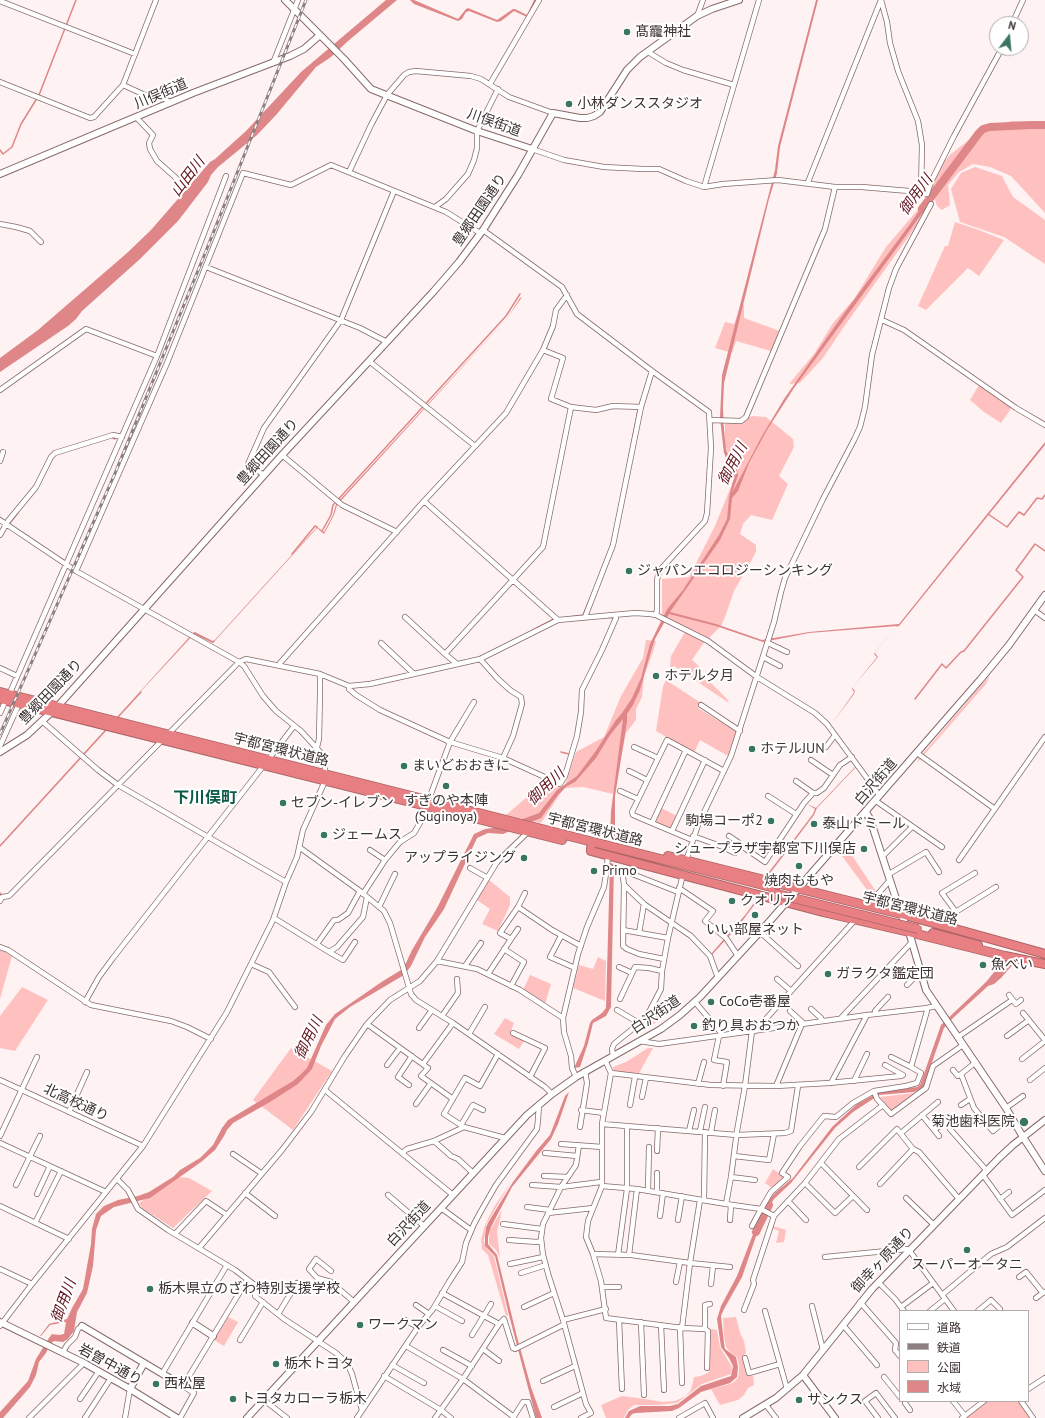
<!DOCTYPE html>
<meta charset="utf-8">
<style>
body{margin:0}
#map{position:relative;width:1045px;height:1418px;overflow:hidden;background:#fff2f2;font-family:"PT Sans","Noto Sans JP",sans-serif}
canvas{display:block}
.legend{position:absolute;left:899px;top:1310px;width:130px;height:92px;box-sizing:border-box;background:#fff;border:1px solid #b1adad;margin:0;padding:5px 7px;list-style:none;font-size:12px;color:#3d3131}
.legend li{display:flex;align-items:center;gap:8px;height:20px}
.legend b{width:20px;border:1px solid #b1adad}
.north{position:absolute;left:989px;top:16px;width:40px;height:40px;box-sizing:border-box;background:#fff;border:1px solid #b1adad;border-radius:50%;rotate:16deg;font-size:11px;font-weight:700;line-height:16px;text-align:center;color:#3d3131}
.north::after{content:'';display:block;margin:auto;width:14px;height:18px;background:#397661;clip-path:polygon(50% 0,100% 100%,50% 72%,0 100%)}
</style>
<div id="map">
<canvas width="1045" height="1418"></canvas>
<ul class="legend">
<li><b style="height:5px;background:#fff"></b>道路</li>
<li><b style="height:5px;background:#8c8080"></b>鉄道</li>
<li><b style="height:11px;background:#ffc1c0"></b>公園</li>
<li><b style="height:11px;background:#df8788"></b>水域</li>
</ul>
<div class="north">N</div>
</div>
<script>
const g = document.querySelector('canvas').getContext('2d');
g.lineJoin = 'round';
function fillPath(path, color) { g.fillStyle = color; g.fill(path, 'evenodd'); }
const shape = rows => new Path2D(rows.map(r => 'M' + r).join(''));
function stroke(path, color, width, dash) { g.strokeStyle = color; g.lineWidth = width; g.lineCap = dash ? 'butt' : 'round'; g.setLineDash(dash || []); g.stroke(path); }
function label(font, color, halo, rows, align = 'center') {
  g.font = font + ' "PT Sans","Noto Sans JP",sans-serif'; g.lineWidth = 4; g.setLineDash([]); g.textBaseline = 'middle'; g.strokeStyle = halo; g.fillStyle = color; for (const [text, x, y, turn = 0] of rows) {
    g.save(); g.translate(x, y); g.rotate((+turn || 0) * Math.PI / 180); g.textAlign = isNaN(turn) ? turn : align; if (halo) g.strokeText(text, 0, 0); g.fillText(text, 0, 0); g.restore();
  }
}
const green = shape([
 [1011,121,1045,122,1045,213,1011,176,990,167,973,164,959,172,948,185,950,205,942,210,937,206,932,190,931,183,935,171,951,154,970,139,988,128],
 [975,167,1002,176,1013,197,1045,220,1045,264,1004,237,960,222,951,189,961,173],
 [921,206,927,211,843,328,823,358,800,383,789,384,814,354,833,323,854,299,886,247],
 [955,222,979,230,1004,240,979,276,968,268,926,310,918,306,945,246,948,246],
 [741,304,744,305,744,318,780,331,771,351,736,341,732,353,715,348,725,322,734,324],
 [979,385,1012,407,1001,423,984,412,970,400],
 [753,416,766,417,793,439,794,447,779,476,788,484,772,520,751,515,743,524,740,534,756,545,756,552,734,591,725,617,721,626,709,638,662,616,662,579,689,577,715,526,736,474,725,445,725,424],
 [685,632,705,641,692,660,699,666,696,670,697,674,707,681,712,684,727,699,729,703,674,666,670,668,671,656],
 [646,640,656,641,653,652,644,676,642,697,636,709,636,720,626,733,613,794,583,787,564,788,541,823,506,815,527,797,537,792,549,781,564,788,576,752,604,737,621,696,643,658],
 [990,675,986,684,917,763,919,758],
 [666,680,701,703,698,708,737,732,731,750,728,756,700,740,694,753,656,731,663,686],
 [661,808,677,816,672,827,669,828,656,823,655,820],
 [847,848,877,893,873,898,842,856],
 [489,880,510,897,510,905,498,931,482,924,490,909,477,900,484,887],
 [0,949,12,956,0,999],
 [598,957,606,961,605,1001,573,988,579,965,593,969],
 [530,975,551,984,545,1004,523,990],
 [22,987,48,1000,15,1051,0,1048,0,1016],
 [652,1010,661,1018,654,1024,646,1018],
 [505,1018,514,1023,510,1034,524,1041,519,1049,494,1034],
 [291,1048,332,1071,293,1130,253,1100],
 [648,1048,653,1048,638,1075,614,1072,613,1067,626,1062],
 [914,1093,914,1094,893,1110,890,1110,880,1097],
 [773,1169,785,1177,772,1188,765,1183],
 [179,1177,189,1178,212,1191,173,1228,142,1208,139,1203],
 [511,1182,486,1225,484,1241,486,1248,494,1256,508,1315,506,1316,488,1255,482,1249,481,1240,485,1225,494,1207],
 [502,1210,497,1232,500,1258,496,1250,489,1244,489,1239,490,1230],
 [773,1226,786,1230,784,1242,776,1243,779,1231,772,1228],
 [228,1317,238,1322,224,1346,214,1340],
 [736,1317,740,1333,744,1341,746,1353,743,1356,748,1376,753,1376,754,1385,748,1388,744,1395,738,1400,720,1405,711,1389,730,1384,734,1382,738,1378,739,1372,739,1365,737,1357,731,1353,726,1347,724,1336,723,1318],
 [711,1329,717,1330,720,1347,732,1367,731,1374,702,1384,677,1403,659,1405,634,1405,628,1410,624,1418,606,1418,601,1405,622,1396,645,1399,663,1402,675,1401,686,1396,691,1390,694,1377,701,1376,709,1372],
 [988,1401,1018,1401,1030,1418,966,1418]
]);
const water = shape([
 [386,0,397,0,348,41,331,57,316,67,276,115,257,135,218,167,211,175,208,182,178,221,140,259,82,311,76,319,68,326,0,372,0,358,38,330,127,253,151,230,210,162,215,159,246,131,301,72],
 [410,0,414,0,458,19,466,9,468,8,497,20,513,9,515,9,527,15,534,0,536,0,527,17,514,11,501,21,497,22,469,11,466,12,462,19,458,21,414,4],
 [816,0,818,0,780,147,777,173,769,199,724,383,723,406,724,442,727,452,737,470,738,475,732,493,762,436,784,399,842,316,910,224,927,199,929,204,794,388,767,430,749,463,738,491,732,498,730,519,720,540,670,612,716,624,762,640,809,632,899,624,1045,442,1045,445,899,626,895,627,875,653,878,657,853,687,853,689,855,691,854,694,831,725,853,694,854,692,852,689,853,687,877,657,874,654,895,627,897,626,809,633,763,642,716,626,669,614,655,639,651,651,640,690,633,705,627,714,627,722,615,796,615,837,610,836,611,811,623,719,610,735,596,758,575,782,567,786,558,795,541,818,503,834,488,833,477,838,444,909,436,921,425,937,411,966,404,975,350,1007,335,1019,321,1046,312,1069,298,1084,270,1102,233,1123,227,1130,224,1136,215,1150,201,1162,150,1198,114,1207,101,1216,96,1230,93,1266,87,1293,77,1312,74,1331,68,1339,63,1342,54,1341,50,1344,46,1353,39,1362,36,1375,30,1387,3,1418,0,1418,0,1412,28,1381,36,1359,49,1338,52,1334,59,1335,64,1334,66,1322,50,1325,41,1336,40,1336,49,1324,67,1319,72,1308,83,1289,91,1244,92,1229,96,1214,104,1206,118,1200,138,1196,149,1192,173,1177,180,1170,200,1158,213,1145,222,1128,228,1120,293,1081,300,1075,307,1068,326,1025,335,1014,383,981,401,970,406,963,412,950,437,908,474,834,485,829,501,827,539,813,557,790,577,776,595,752,616,720,622,713,632,698,641,678,650,644,663,617,668,608,683,590,719,535,727,519,729,497,735,474,724,453,723,445,720,418,722,375,775,170,778,146],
 [522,297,508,317,337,505,334,515,324,534,317,528,213,643,194,634,117,717,194,632,213,642,317,527,324,532,333,515,336,504,508,317,520,298],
 [105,730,106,730,0,846,0,845],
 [856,766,856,767,817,808,814,815,768,876,766,876,813,814,815,809,807,804,816,808],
 [610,863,614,864,611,1007,606,1016,593,1023,588,1043,580,1067,574,1068,584,1046,590,1023,592,1020,602,1013,606,1008],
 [756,900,758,900,740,924,710,957,710,955,746,914],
 [1004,960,1015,962,1001,978,994,984,988,986,953,1018,944,1028,923,1088,914,1092,879,1095,853,1112,835,1128,791,1183,774,1199,763,1216,742,1277,724,1309,721,1316,724,1343,725,1349,736,1357,738,1367,737,1377,730,1383,701,1392,679,1408,672,1411,636,1413,632,1414,629,1418,625,1418,629,1411,640,1406,670,1406,678,1404,701,1386,731,1376,733,1366,729,1358,721,1347,717,1319,721,1306,737,1276,755,1229,771,1197,776,1192,793,1178,832,1127,857,1104,879,1092,917,1087,920,1085,941,1025,986,982],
 [569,1092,558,1124,551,1139,512,1187,491,1227,488,1237,488,1244,497,1255,517,1337,531,1387,542,1418,536,1418,509,1315,495,1256,485,1246,485,1236,486,1227,489,1221,513,1182,537,1150,550,1135,565,1096]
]);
const stream = shape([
 [0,150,3,154,12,147,21,124,39,95,76,0],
 [723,426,725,448],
 [111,437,115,439],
 [726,455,727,460,734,475,734,478],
 [627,467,638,410],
 [988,514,1007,527,1019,512,1024,515,1037,498,1042,499,1045,495],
 [9,524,18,513],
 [322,531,331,515,333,505,506,316,520,294],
 [292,554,315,526,317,527],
 [568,617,583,615,592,594],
 [533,630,554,619],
 [195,633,213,642,214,641],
 [915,699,942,664,946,668,961,652,964,651,1023,577,1016,570,1035,544,1045,551],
 [118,717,141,692],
 [561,752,569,754],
 [0,846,106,730],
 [0,893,1,894,0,896]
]);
const river = shape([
 [922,209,979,133,983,129,990,127,1031,125,1045,125],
 [756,1232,769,1205]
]);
const street = shape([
 [881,0,887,22,890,43,898,71,918,121,922,145,921,192],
 [0,1,135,54],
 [697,16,703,0],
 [1012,24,1023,0],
 [648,52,666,63,683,70,734,85],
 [273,63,298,0],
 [0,82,90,118,94,117,123,85,156,0],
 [490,84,539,0],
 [123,85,145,95,165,99,171,103],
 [136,117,153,135,149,143,150,149,157,161,185,186],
 [532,149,564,160,604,167,643,169,659,169,686,181,704,187,723,184,778,180,835,187,862,187,921,192,927,194,931,182,954,136,1002,48],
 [349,172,371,125,387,95,404,75,409,72,416,71,471,76,481,79,509,97,553,113],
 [808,182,881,0],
 [704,187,759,0],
 [435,207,446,199,468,174,474,160,477,148,477,131,498,89],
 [0,224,16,227,30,231,41,242],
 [483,230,562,287,577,314,652,371,709,412,711,448,707,513,705,521,659,571,657,580,657,610,656,615],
 [206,267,360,328,387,342],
 [882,320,904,330,1016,408,1045,425],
 [543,350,563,358,551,399,571,407,596,410,613,406,641,407],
 [369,361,475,446],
 [0,390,86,329,157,356],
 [710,420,741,421,746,417,825,229,835,187],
 [282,455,342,505,397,532],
 [0,461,3,452],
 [264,475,248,464,264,428,341,320,394,191],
 [424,501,558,620],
 [0,520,76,571,239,662,246,659,320,674,349,686,370,684,480,659,558,620,635,613,650,614,656,615,708,641,757,677,815,713,827,724,880,796],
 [0,535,8,521,36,487,51,457,55,453,113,435,122,437],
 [76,571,167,363,243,173,291,185,331,165,446,212,480,233],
 [1034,610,1045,618],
 [405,617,445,654],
 [585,617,613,545,641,407,652,371],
 [381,643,414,674],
 [768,643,787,652],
 [763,657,780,666],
 [480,659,497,678,510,690,521,697,522,704,513,736,503,758],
 [457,664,445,654,543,547,571,407],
 [279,666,280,663,424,501,506,413,543,350,553,326,556,310,567,295],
 [0,668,17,676],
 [349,686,349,689,356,695,380,710,450,742,503,758,560,784,565,776,577,736,581,712,582,690,602,650,616,618,615,615],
 [9,695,157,356,226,176],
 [701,705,740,731],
 [0,713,6,700],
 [42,721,98,770,118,785,286,882],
 [0,746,19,704],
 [317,747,319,739,320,693,320,674],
 [634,747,658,758],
 [826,747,835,735],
 [917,753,995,809],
 [268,760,294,726],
 [811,760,833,775],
 [629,771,647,780],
 [796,781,813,793],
 [620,791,638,799],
 [768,796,796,814],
 [876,801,942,847],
 [652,823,686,750],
 [672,831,705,760],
 [693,836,723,847,735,853,740,845,765,862,804,803,813,793,817,793,824,788,840,765,852,757],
 [729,836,738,842,740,845],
 [692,840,633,815,632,812,667,740,724,771],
 [299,847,360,891,384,911,390,923,411,994,416,1000,453,1023,545,1087,552,1094],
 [370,850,385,860],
 [608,855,607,867,622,870,624,885,644,904,691,936,710,956,718,978],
 [882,855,885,854,912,827],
 [959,860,1045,737],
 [686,861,698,825,731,756,774,622,781,592,785,578,823,499,854,440,860,427,865,407,872,355,889,288,896,269,931,204],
 [470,868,486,877],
 [622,870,678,892],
 [889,874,926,852,939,872],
 [624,885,623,946,627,949,639,954,664,959],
 [679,888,713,911,705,921,726,938,738,956],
 [363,894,385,860,400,842,414,833,421,821,450,742,474,702],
 [0,901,2,897,9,896,239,662,244,666,263,696,276,711,301,731,323,755,325,761,325,781,303,830,297,857,286,882,273,920,227,1012,143,1146,32,1284,0,1326],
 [379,907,395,874],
 [518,907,525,893],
 [869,907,870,903,890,880],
 [956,912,942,893,975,873],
 [274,918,329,952,337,947,363,917,367,897],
 [940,925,941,921,996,887],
 [623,930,668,938],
 [760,932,798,966],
 [639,933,644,904],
 [561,936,550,957,575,968],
 [511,939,518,929],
 [317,944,334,920,338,920,348,913,360,891],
 [0,947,8,950,91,1005,171,1021,187,1027,211,1039],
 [504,949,524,962,511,986],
 [329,952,343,960,355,942],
 [437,961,497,862,529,831],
 [251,964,269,972,295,1007],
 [465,966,481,943],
 [619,967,632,973],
 [488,974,511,939,500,933,518,907,552,930,581,946],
 [777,979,791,991],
 [907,985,920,972],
 [1009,995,1016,1004,1021,1000],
 [620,999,635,967,649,968,662,971],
 [85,1002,99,977,113,958,264,765],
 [695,1002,723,1035],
 [811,1009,821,1018,822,1021],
 [617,1010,639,1023],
 [1023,1013,1045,1040],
 [875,1014,875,1011,888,997],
 [442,1016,458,993,457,979],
 [563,1018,578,954,587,927,604,887,607,867],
 [840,1019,912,942],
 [367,1024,428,1068,421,1076,453,1099],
 [419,1028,432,1010],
 [755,1031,855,920],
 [513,1033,545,1048,530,1077],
 [469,1034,485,1007],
 [719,1036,714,1060,727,1062,723,1086],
 [1007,1036,1029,1020],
 [958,1037,1012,1000],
 [639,1041,659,1044,867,1015,927,1008,936,1006],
 [613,1056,612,1049,614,1044,636,1026,648,1014,661,989,662,971,668,938,683,874],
 [891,1057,911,1067],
 [1022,1059,1045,1041],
 [976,1062,961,1074,974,1108,993,1131,1011,1116],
 [423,1064,453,1023],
 [387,1065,400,1048],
 [953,1070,958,1076,961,1074],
 [611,1073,711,1085,776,1086,829,1083,901,1076,903,1075,885,1065],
 [0,1080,143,1146],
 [1030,1080,1045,1068],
 [854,1081,867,1054],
 [831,1083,867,1015],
 [698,1084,704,1062],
 [409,1085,398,1077,412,1056],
 [776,1086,802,1024,802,1022,790,1011],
 [325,1090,453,1195],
 [874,1091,877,1099,891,1114,926,1088,933,1066,963,1045],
 [642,1097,646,1078],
 [416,1104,431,1083],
 [630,1105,635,1077],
 [961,1105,970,1099],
 [1006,1108,1023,1096],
 [581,1110,604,1113],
 [69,1112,87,1072],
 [922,1115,939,1136],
 [602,1124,737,1135,785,1133,791,1131,798,1086],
 [461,1125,473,1105,483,1110],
 [464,1127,444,1114,465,1078,480,1086,498,1054],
 [580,1127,587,1083,585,1071],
 [950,1129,987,1171],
 [934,1130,946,1121],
 [689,1131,694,1110],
 [700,1131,705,1107],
 [711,1132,715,1110],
 [901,1133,938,1102],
 [0,1136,37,1057],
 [434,1141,451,1156,458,1159,473,1173],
 [0,1143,106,1192],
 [561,1144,602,1147],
 [657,1151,658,1128],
 [402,1153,407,1149,434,1141,464,1127,505,1138],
 [545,1153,577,1156],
 [233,1154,261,1173],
 [734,1156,769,1160,774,1134],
 [821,1163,867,1210],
 [859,1167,897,1129,913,1149,919,1152,959,1199],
 [983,1175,1012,1215,1045,1190],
 [544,1176,568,1177],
 [731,1177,755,1180],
 [117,1179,128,1190,138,1209,168,1230,235,1270,256,1286,255,1296,284,1319,336,1353,347,1363,352,1374,362,1410],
 [805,1183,835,1213,853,1196],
 [880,1184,913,1149],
 [16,1185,40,1136],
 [532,1185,561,1187,576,1165,579,1145],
 [602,1186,637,1189,726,1204,731,1177,737,1131,745,1086,752,1031],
 [648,1191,649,1147],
 [657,1192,657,1173],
 [245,1193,275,1216],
 [37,1194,50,1166],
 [388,1195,424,1226],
 [906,1198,934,1225],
 [1000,1199,1009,1192],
 [700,1200,690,1263,730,1267],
 [704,1200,705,1132],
 [788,1201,806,1220],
 [726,1204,761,1209,771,1192,788,1177,782,1173,800,1146,824,1116,836,1117,853,1103,874,1091,906,1086,917,1083,921,1073,911,1067,927,1011,927,1008],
 [0,1206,69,1239],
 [527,1207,550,1210],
 [441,1208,471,1230],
 [548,1213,593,1208],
 [660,1216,663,1193],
 [678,1220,682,1196],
 [730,1220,731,1205],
 [35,1223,61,1171],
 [503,1224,542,1229],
 [752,1226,761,1209,774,1216,805,1183,839,1139,883,1105],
 [175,1234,206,1201,227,1215],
 [509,1240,537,1242,541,1241],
 [199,1248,282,1150,311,1112,345,1056,367,1024,390,1000,420,981,437,961,477,969,520,990,563,1018,564,1032,571,1056,572,1068,576,1077],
 [593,1254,631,1255,690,1263,682,1328,606,1318,601,1281,593,1254,586,1237,588,1221,602,1186,602,1124,611,1073,605,1060],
 [618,1255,627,1189,627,1126],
 [629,1255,637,1189],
 [825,1257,907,1249,909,1250,954,1311],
 [510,1264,543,1257],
 [0,1269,32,1284],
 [331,1271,316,1259,309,1269,317,1278,331,1282,354,1302],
 [521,1273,546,1265],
 [1019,1277,1026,1272,1043,1293],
 [676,1282,680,1262],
 [878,1282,895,1299,904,1311],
 [711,1284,713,1266],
 [602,1287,619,1287],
 [442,1293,499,1324],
 [942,1295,991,1254,1007,1247,1045,1218],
 [1036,1298,1044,1292],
 [860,1302,896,1343,895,1350,900,1356],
 [416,1305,429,1314],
 [435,1306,462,1321],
 [812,1306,823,1350],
 [524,1307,554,1293],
 [901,1307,933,1283],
 [744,1310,754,1284,753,1280,774,1216],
 [765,1311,787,1389],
 [930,1311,945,1299],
 [978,1311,991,1300,1000,1309],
 [278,1314,297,1283],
 [405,1320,418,1327],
 [563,1320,606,1309],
 [619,1320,622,1389],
 [641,1322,644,1395],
 [661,1325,664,1390],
 [843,1325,877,1365],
 [680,1327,682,1383],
 [682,1328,705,1329,708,1331,707,1368],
 [705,1329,705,1305,710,1304],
 [472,1335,491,1304],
 [240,1340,263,1302],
 [406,1346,463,1379,514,1417],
 [483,1349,499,1361],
 [443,1350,472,1366],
 [63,1352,67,1345,75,1337,78,1329,82,1326],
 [745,1358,749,1373,780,1364],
 [392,1365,424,1383],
 [162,1374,227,1265],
 [384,1376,441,1410,451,1418],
 [884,1377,900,1397],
 [543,1381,575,1366],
 [1028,1389,1045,1378],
 [80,1399,99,1371],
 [264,1400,287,1418],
 [953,1401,965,1416],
 [1021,1401,1033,1418],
 [905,1403,910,1410],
 [766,1405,776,1418],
 [554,1407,583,1393],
 [29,1418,84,1363],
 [85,1418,111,1378],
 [125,1418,130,1389],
 [180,1418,194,1393,183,1386,247,1280],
 [357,1418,418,1327,433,1309,449,1282,462,1262,466,1243,474,1224,481,1211,496,1185,537,1129,538,1120,539,1104],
 [435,1418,463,1379,499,1324,504,1319,513,1348,515,1349,563,1325],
 [513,1418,523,1402,528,1402,533,1418],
 [581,1418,591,1413,586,1404,563,1320,549,1277,543,1255,541,1238,543,1224,561,1187,601,1182],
 [679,1418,705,1403,713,1418],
 [878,1418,865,1401,876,1393,895,1418],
 [962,1418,984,1401]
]);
const secondary = shape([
 [285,0,344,59,371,89,477,131,532,149],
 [0,174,193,93,290,56,304,49,320,35],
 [0,752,27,735,57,707,282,455,434,291,459,262,483,230,518,175,553,113,580,118,587,118,594,116,600,112,627,70,640,57,697,16,712,9,739,0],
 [866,812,870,819,901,914,909,932,926,990,1006,1108,1023,1137,1045,1171],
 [0,1322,84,1363,130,1389,177,1418],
 [193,1323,213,1336],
 [82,1326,183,1386],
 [803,1375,835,1418],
 [130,1389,144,1363],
 [247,1418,527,1115,552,1094,576,1077,661,1029,680,1015,700,997,769,922,980,680,1009,645,1045,595],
 [743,1418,776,1398,803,1375,872,1289,999,1158,1013,1145,1045,1120]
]);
const highway = shape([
 [0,692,775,888],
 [0,699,562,840],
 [591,848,591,851,823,912,909,932,1005,956,1045,964],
 [668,856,901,914,1045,954],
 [933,933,978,945]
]);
const rail = shape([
 [0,734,116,471,206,251,306,0]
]);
const highwayBridge = shape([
 [773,893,918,929]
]);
const markers = [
 [627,32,4,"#397661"],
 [569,104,4,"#397661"],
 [629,571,4,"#397661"],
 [656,676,4,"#397661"],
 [752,749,4,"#397661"],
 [404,766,4,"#397661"],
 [446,786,4,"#397661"],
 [283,803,4,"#397661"],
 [771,821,4,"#397661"],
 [814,824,4,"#397661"],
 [324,835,4,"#397661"],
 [864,849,4,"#397661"],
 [524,858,4,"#397661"],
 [799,866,4,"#397661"],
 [594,871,4,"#397661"],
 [732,901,4,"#397661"],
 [755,915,4,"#397661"],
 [983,965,4,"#397661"],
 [828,974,4,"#397661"],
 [711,1002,4,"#397661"],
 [694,1026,4,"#397661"],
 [1024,1122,5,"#397661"],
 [967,1250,4,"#397661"],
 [150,1289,4,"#397661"],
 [360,1325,4,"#397661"],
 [276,1364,4,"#397661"],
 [156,1384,4,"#397661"],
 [233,1399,4,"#397661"],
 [799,1400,4,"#397661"]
];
const poiNames = [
 ["髙靇神社",635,32],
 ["小林ダンススタジオ",577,104],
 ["ジャパンエコロジーシンキング",637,571],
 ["ホテル夕月",664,676],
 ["ホテルJUN",760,749],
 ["まいどおおきに",412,766],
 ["すぎのや本陣",446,801,"center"],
 ["(Suginoya)",446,817,"center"],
 ["セブン-イレブン",291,803],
 ["駒場コーポ2",763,821,"right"],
 ["泰山ドミール",822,824],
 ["ジェームス",332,835],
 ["シュープラザ宇都宮下川俣店",856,849,"right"],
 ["アップライジング",516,858,"right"],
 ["Primo",602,871],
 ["焼肉ももや",799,881,"center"],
 ["クオリア",740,901],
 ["いい部屋ネット",755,930,"center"],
 ["魚べい",991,965],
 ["ガラクタ鑑定団",836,974],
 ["CoCo壱番屋",719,1002],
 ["釣り具おおつか",702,1026],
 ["菊池歯科医院",1015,1122,"right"],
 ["スーパーオータニ",967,1265,"center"],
 ["栃木県立のざわ特別支援学校",158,1289],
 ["ワークマン",368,1325],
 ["栃木トヨタ",284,1364],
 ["西松屋",164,1384],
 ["トヨタカローラ栃木",241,1399],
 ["サンクス",807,1400]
];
const streetNames = [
 ["川俣街道",161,94,-23],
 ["川俣街道",494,123,20],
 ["豊郷田園通り",480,210,-56],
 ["豊郷田園通り",268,452,-48],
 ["豊郷田園通り",51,692,-46],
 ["宇都宮環状道路",281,750,14],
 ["白沢街道",876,782,-49],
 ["宇都宮環状道路",595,830,14],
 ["宇都宮環状道路",910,909,14],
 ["白沢街道",656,1015,-34],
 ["北高校通り",76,1103,25],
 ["白沢街道",409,1224,-47],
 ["御幸ヶ原通り",883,1260,-47],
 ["岩曽中通り",110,1365,29]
];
const waterNames = [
 ["山田川",188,177,-53],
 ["御用川",916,195,-54],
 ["御用川",733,464,-62],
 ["御用川",546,787,-44],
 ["御用川",309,1038,-64],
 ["御用川",64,1301,-70]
];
const quarterNames = [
 ["下川俣町",205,798]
];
fillPath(green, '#ffc1c0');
fillPath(water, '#df8788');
stroke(stream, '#df8788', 1.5);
stroke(river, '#df8788', 8);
stroke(street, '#856b6a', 6);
stroke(secondary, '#856b6a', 8);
stroke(highway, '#ac6466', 10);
stroke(street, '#fff', 4.5);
stroke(secondary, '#fff', 6);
stroke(highway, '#e88083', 8);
stroke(rail, '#8c8080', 3);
stroke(rail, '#fff', 1.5, [4.5]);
stroke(highwayBridge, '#ac6466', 10, []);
stroke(highwayBridge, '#e88083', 8);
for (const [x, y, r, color] of markers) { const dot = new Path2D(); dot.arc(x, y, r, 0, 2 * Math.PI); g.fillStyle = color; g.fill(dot); stroke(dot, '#fff', 1.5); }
label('14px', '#3d3131', '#fff', poiNames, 'left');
label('14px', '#3d3131', '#fff', streetNames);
label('italic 15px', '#64151f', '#fff', waterNames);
label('bold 16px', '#0d5b46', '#fff', quarterNames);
</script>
